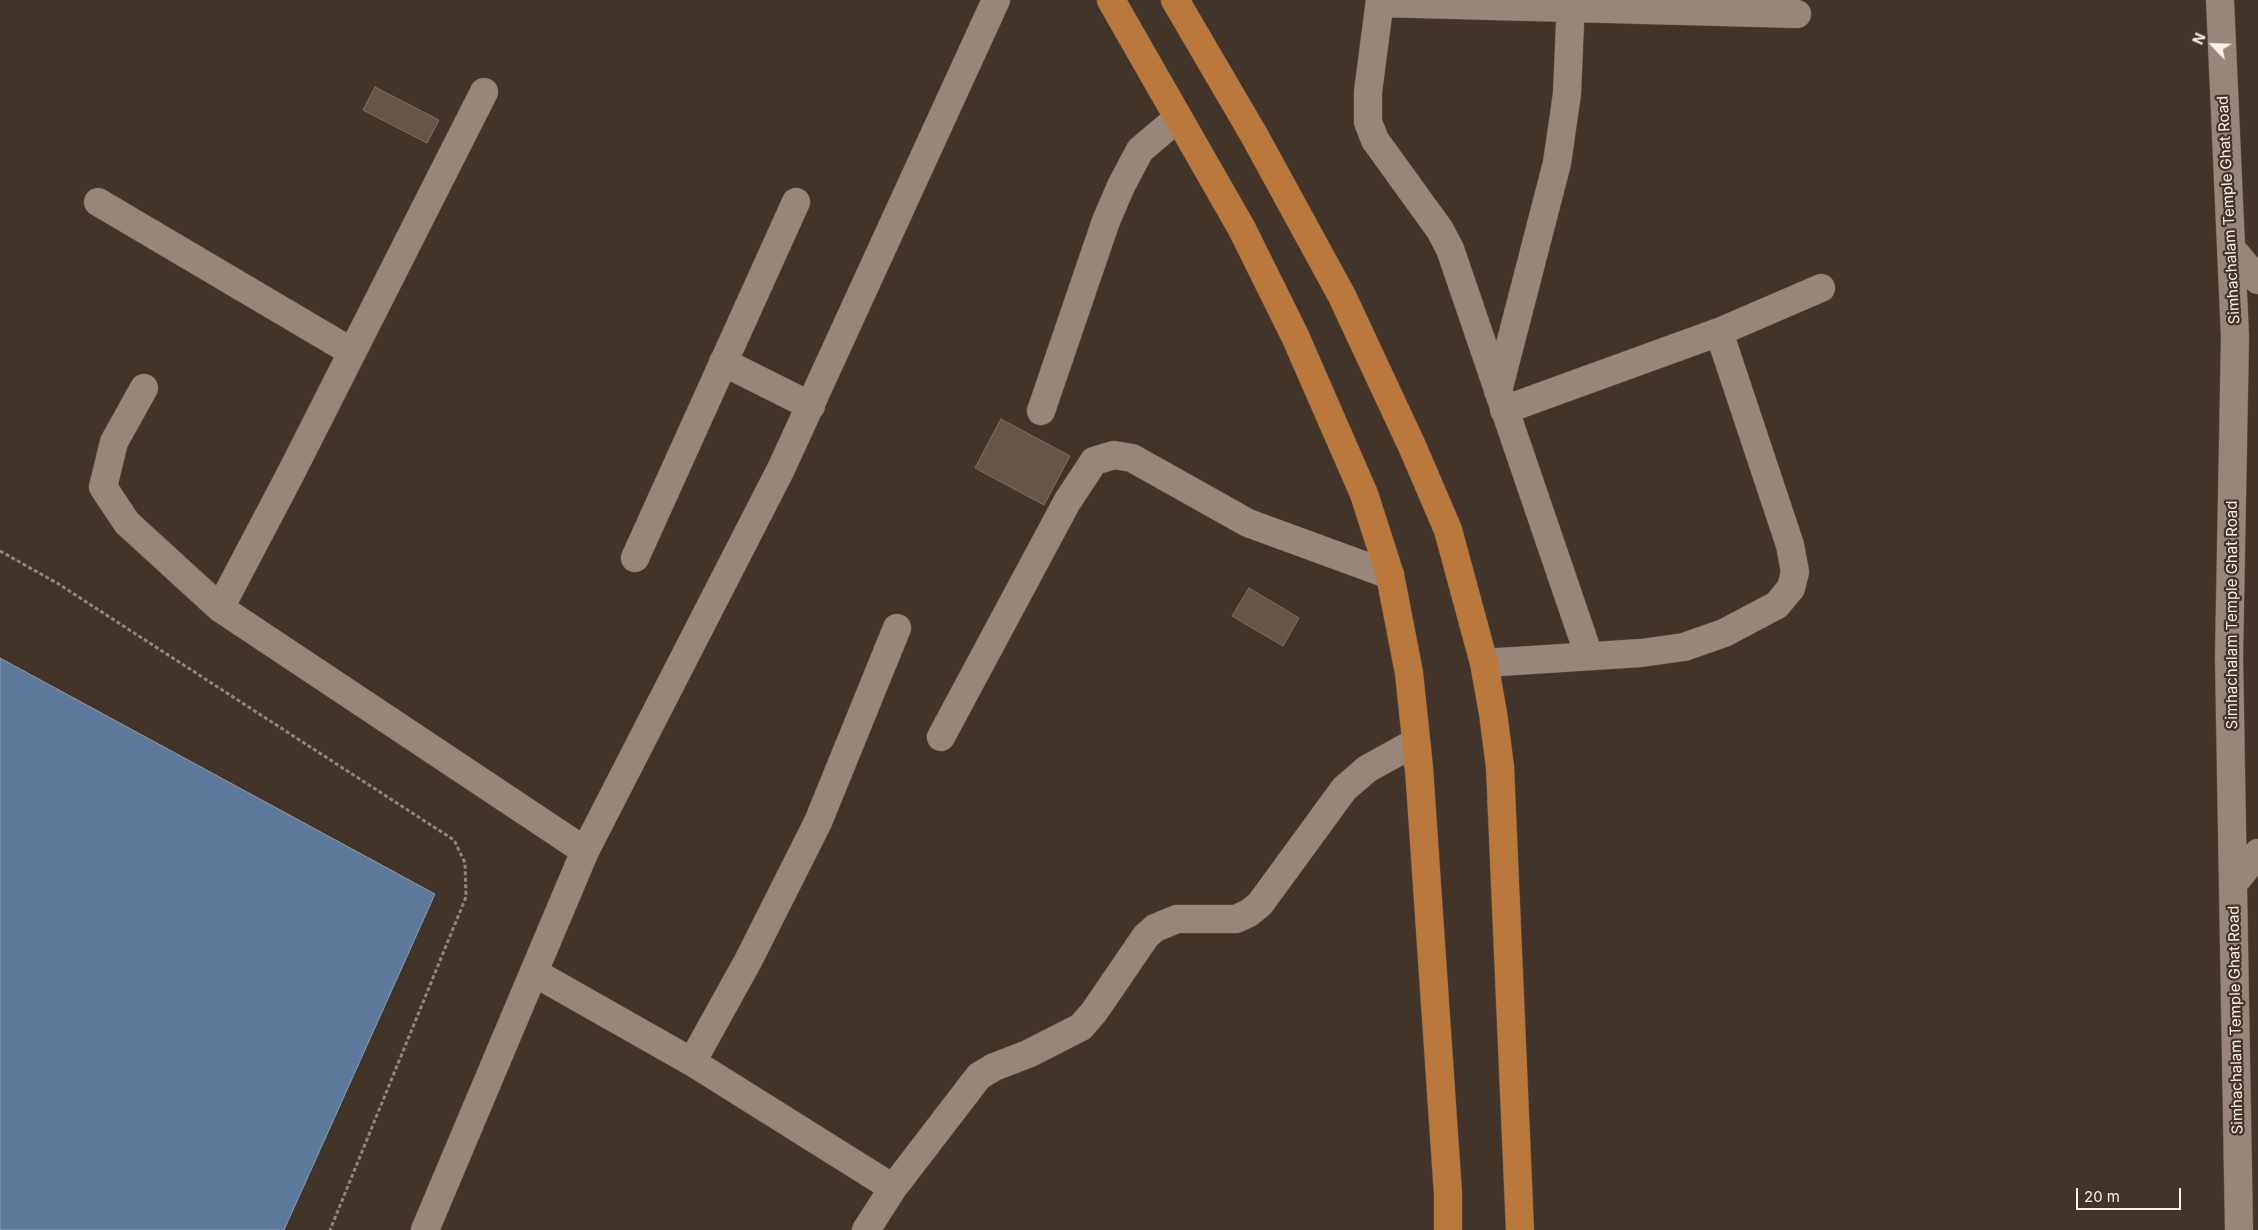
<!DOCTYPE html>
<style>
body{margin:0}
#map{position:relative;width:2258px;height:1230px;overflow:hidden;background:#433429;font-family:Inter,sans-serif}
canvas{display:block}
.north{position:absolute;left:2188px;top:20px;width:50px;height:50px;-webkit-text-stroke:4px #433429;paint-order:stroke;rotate:294deg;font-size:14px;font-weight:700;line-height:20px;text-align:center;color:#fbf1ea}
.north::after{content:'';display:block;margin:auto;width:18px;height:22px;background:#fbf1ea;clip-path:polygon(50% 0,100% 100%,50% 72%,0 100%)}
.scale{position:absolute;left:2076px;top:1188px;width:105px;height:22px;box-sizing:border-box;border:2px solid #fbf1ea;border-top:0;padding-left:6px;font-size:15px;line-height:18px;white-space:nowrap;color:#fbf1ea;-webkit-text-stroke:4px #433429;paint-order:stroke}
</style>
<div id="map">
<canvas width="2258" height="1230"></canvas>
<div class="north">N</div>
<div class="scale">20 m</div>
</div>
<script>
const g = document.querySelector('canvas').getContext('2d');
g.lineJoin = 'round';
function fillPath(path, color) { g.fillStyle = color; g.fill(path, 'evenodd'); }
const shape = rows => new Path2D(rows.map(r => 'M' + r).join(''));
function stroke(path, color, width, dash) { g.strokeStyle = color; g.lineWidth = width; g.lineCap = dash ? 'butt' : 'round'; g.setLineDash(dash || []); g.stroke(path); }
function label(font, color, halo, rows, align = 'center') {
  g.font = font + ' Inter,sans-serif'; g.lineWidth = 4.5; g.setLineDash([]); g.textBaseline = 'middle'; g.strokeStyle = halo; g.fillStyle = color; for (const [text, x, y, turn = 0] of rows) {
    g.save(); g.translate(x, y); g.rotate((+turn || 0) * Math.PI / 180); g.textAlign = isNaN(turn) ? turn : align; if (halo) g.strokeText(text, 0, 0); g.fillText(text, 0, 0); g.restore();
  }
}
const water = shape([
 [0,658,435,894,284,1230,0,1230,0,658]
]);
const building = shape([
 [375,87,439,120,427,143,363,110,375,87],
 [1001,419,1070,456,1044,505,975,468,1001,419],
 [1249,588,1299,618,1283,646,1232,616,1249,588]
]);
const path = shape([
 [0,551,57,583,454,840,465,863,466,897,330,1230]
]);
const minor = shape([
 [1380,0,1368,92,1368,122,1375,140,1440,230,1450,249,1589,656],
 [2220,0,2235,337,2229,657,2239,1230],
 [1380,3,1797,14],
 [98,202,352,352],
 [2231,248,2258,280],
 [723,362,811,406],
 [144,388,114,442,103,487,127,523,220,608,585,851],
 [1498,391,1557,163,1567,94,1571,0],
 [1504,410,1719,332,1821,288],
 [1041,411,1106,221,1121,186,1140,150,1178,118],
 [635,558,796,202],
 [220,608,291,473,484,92],
 [1484,663,1641,653,1684,647,1724,633,1777,605,1791,588,1795,572,1790,545,1719,332],
 [941,737,1067,502,1094,461,1114,455,1132,458,1248,523,1390,575],
 [2234,883,2258,853],
 [535,973,692,1062,893,1188],
 [692,1062,748,961,818,822,897,628],
 [425,1230,585,851,781,469,996,0],
 [866,1230,893,1188,979,1076,994,1067,1028,1054,1081,1027,1094,1012,1146,936,1155,928,1177,919,1236,919,1249,913,1260,904,1344,789,1367,769,1416,742,1418,764]
]);
const major = shape([
 [1111,0,1242,229,1295,336,1364,494,1390,575,1409,673,1419,768,1448,1194,1448,1230],
 [1175,0,1254,135,1342,296,1412,446,1448,530,1484,663,1493,713,1500,767,1520,1230]
]);
const streetNames = [
 ["Simhachalam Temple Ghat Road",2229,210,-93],
 ["Simhachalam Temple Ghat Road",2232,615,-90],
 ["Simhachalam Temple Ghat Road",2236,1020,-91]
];
fillPath(water, '#5d799b');
stroke(water, '#8c9db3', 1);
fillPath(building, '#66564a');
stroke(building, '#837165', 1);
stroke(minor, '#605349', 29);
stroke(major, '#605349', 29);
stroke(path, '#92857c', 3, [4, 2.5]);
stroke(minor, '#98867a', 28);
stroke(major, '#bb783c', 28);
label('15px', '#fbf1ea', '#433429', streetNames);
</script>
